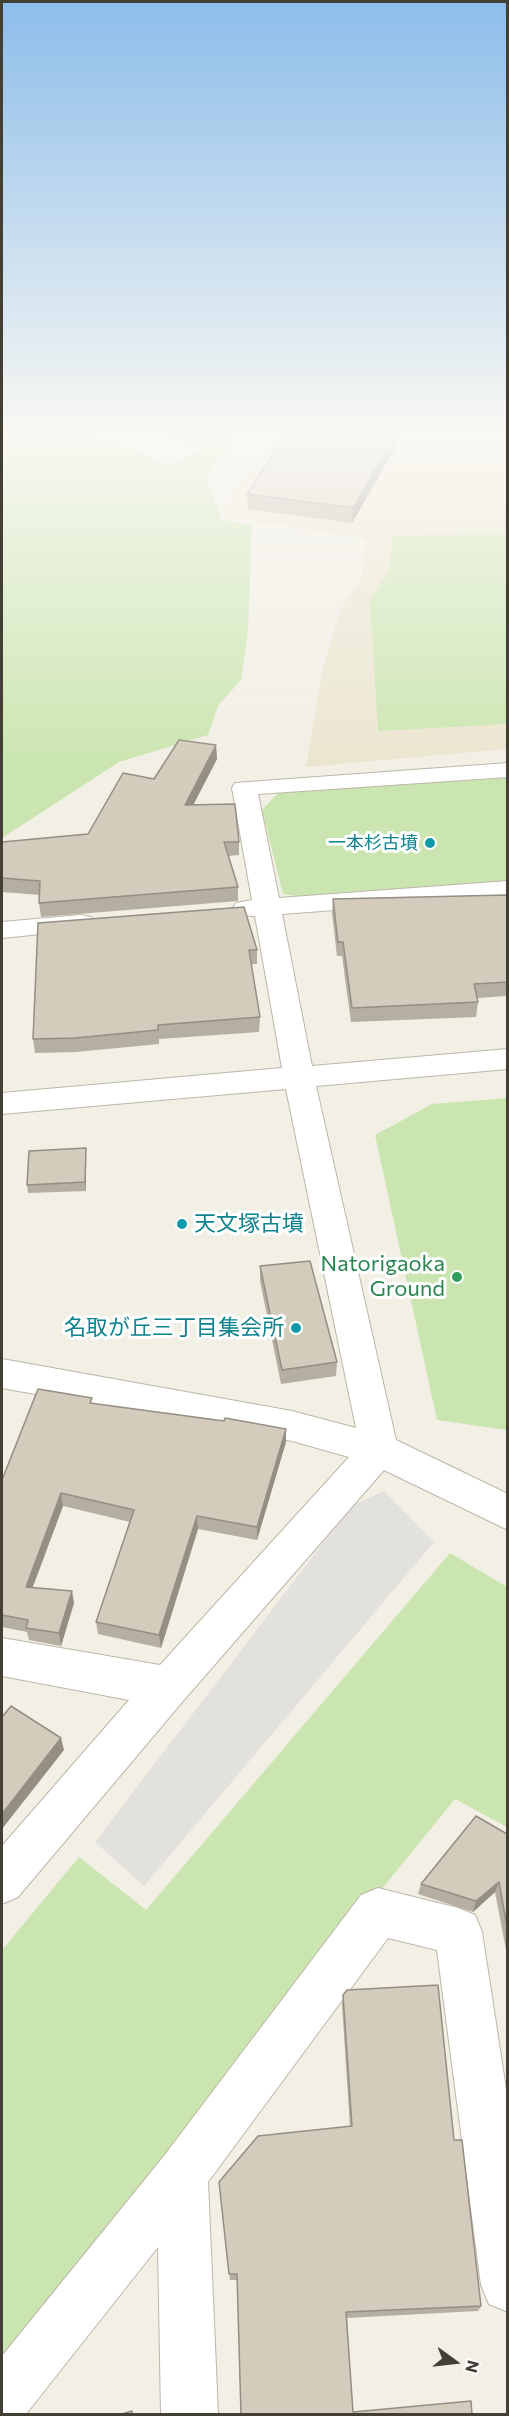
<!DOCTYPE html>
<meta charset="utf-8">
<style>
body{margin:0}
#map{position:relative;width:509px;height:2416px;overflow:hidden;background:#f2efe5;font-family:Commissioner,sans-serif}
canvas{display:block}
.frame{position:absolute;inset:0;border:3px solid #443f35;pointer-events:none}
.north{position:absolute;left:425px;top:2332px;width:60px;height:60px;-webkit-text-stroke:4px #fff;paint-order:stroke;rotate:105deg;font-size:16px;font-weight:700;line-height:24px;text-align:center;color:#443f35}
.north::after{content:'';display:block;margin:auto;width:21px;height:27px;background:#443f35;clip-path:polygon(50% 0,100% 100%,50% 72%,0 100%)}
</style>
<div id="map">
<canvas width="509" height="2416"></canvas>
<div class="frame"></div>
<div class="north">N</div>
</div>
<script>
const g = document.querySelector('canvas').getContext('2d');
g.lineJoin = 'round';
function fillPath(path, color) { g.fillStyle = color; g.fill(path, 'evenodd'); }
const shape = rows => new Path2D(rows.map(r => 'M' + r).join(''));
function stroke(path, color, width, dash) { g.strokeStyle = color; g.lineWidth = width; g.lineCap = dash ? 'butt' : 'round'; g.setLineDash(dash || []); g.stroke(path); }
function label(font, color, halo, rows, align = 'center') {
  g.font = font + ' Commissioner,"Noto Sans JP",sans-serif'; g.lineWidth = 6; g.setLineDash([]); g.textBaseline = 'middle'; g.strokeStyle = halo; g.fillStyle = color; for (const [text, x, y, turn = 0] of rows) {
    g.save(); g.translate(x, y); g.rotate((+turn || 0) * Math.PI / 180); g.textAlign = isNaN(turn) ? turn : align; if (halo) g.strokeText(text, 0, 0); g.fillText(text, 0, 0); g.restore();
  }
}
const education = shape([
 [277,432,507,432,507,749,306,767,323,668,340,611,362,576,366,539,228,517,225,506]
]);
const green = shape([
 [2,432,88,432,171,466,203,448,147,432,237,432,206,478,222,520,252,525,248,632,241,680,218,706,208,735,119,762,2,838],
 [507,534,507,724,378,731,370,601,390,568,392,535],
 [507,778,507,882,303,897,283,894,262,810,280,791],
 [507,1098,508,1098,507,1430,437,1420,375,1135,432,1104],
 [450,1553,507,1587,507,1827,455,1799,2,2356,2,1950,79,1857,146,1910]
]);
const parking = shape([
 [384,1491,434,1542,144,1886,95,1842,351,1506]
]);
const minor = shape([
 [508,763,508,777,258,794,279,898,508,881,508,897,282,914,312,1066,508,1049,508,1069,316,1086,396,1440,508,1494,508,1530,384,1470,183,1701,18,1897,2,1904,2,1846,129,1700,2,1676,2,1638,160,1665,349,1457,292,1441,2,1388,2,1359,292,1411,356,1428,286,1089,2,1114,2,1093,282,1068,255,916,236,915,232,909,236,903,252,900,232,788,235,783,508,763],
 [81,915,91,917,95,923,91,929,2,938,2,922,81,915],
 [378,1888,458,1908,475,1915,482,1932,508,2102,508,2312,489,2304,481,2285,437,1950,388,1938,208,2182,218,2414,161,2414,158,2247,26,2414,2,2414,2,2356,164,2156,361,1895,378,1888]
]);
const wall = shape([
 [394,450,352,523,248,509,247,494],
 [507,479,507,527,505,527],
 [216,745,217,759,193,805,239,842,239,855,229,856,238,887,238,901,41,917,39,903,40,895,2,892,2,842,88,834,154,779],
 [507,895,507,996,477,998,478,1002,476,1017,351,1022,342,956,337,956,332,913,333,899],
 [38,923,257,950,257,964,251,964,260,1017,259,1032,159,1039,159,1044,76,1052,35,1053,33,1039],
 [86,1148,86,1191,28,1193,27,1185],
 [260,1266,337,1362,336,1376,281,1384,260,1281],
 [93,1404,286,1442,257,1540,198,1529,161,1648,98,1634,96,1622,130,1522,63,1506,33,1587,74,1603,61,1646,29,1640,27,1632,2,1627,2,1480],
 [507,1834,507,1955,495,1892,473,1912,418,1894,421,1884],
 [343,1995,454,2140,481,2306,478,2311,347,2318,353,2412,472,2415,241,2415,237,2280,230,2280,219,2182,350,2127,342,2005]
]);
const shadedWall = shape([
 [395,435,394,450,352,523,353,508],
 [216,745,217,759,186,819,185,805],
 [86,1148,86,1191,85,1182],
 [286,1429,286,1442,257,1540,257,1527],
 [61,1493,63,1506,28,1599,26,1587],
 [197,1516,198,1529,161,1648,159,1635],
 [72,1591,74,1603,61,1646,59,1633],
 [61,1738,64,1750,2,1829,2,1814],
 [499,1882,495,1892,473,1912,476,1901]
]);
const building = shape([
 [288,432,375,432,395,435,353,508,247,494,288,432],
 [179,740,216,745,185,805,235,804,239,842,224,842,238,887,39,903,40,881,2,878,2,842,88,834,123,773,154,779,179,740],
 [507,895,507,982,474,984,478,1002,352,1008,343,942,338,942,333,899,507,895],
 [244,907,257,950,249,950,260,1017,158,1025,158,1030,75,1038,33,1039,38,923,244,907],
 [86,1148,85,1182,27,1185,29,1151,86,1148],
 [310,1261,337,1362,282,1370,260,1266,310,1261],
 [38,1389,92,1398,90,1403,224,1421,225,1418,286,1429,257,1527,197,1516,159,1635,96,1622,134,1510,61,1493,26,1587,72,1591,59,1633,26,1628,28,1620,2,1615,2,1480,38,1389],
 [11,1706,61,1738,2,1814,2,1717,11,1706],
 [476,1816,507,1834,507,1927,499,1882,476,1901,421,1884,476,1816],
 [438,1985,454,2140,462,2140,481,2306,346,2312,353,2412,471,2401,472,2415,241,2415,237,2274,229,2274,219,2182,258,2136,352,2126,343,1995,347,1990,438,1985],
 [132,2411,132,2415,118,2415,132,2411]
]);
const markers = [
 [430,843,6,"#0f9aa8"],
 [182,1224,6,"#0f9aa8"],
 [457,1277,6,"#2e9e5b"],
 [296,1328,6,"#0f9aa8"]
];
const farCulturenames = [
 ["一本杉古墳",418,843]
];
const cultureNames = [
 ["天文塚古墳",194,1224],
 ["名取が丘三丁目集会所",284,1328,"right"]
];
const leisureNames = [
 ["Natorigaoka",445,1264],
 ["Ground",445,1289]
];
fillPath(education, '#ebe5cf');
fillPath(green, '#cae5af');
fillPath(parking, '#e3e1dd');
stroke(minor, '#bdb7a8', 2);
fillPath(minor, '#fff');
fillPath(wall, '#b5afa1');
fillPath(shadedWall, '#948e83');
fillPath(building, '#d3cbbb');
stroke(building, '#948e83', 1.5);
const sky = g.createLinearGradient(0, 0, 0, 771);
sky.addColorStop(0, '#8cbdea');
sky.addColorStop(0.56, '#f9f8f3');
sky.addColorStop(1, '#f9f8f300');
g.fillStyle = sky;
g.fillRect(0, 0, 509, 771);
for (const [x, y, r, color] of markers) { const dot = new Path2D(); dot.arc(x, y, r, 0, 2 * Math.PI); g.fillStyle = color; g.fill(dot); stroke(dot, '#fff', 2); }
label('18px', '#0d838f', '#fff', farCulturenames, 'right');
label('22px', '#0d838f', '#fff', cultureNames, 'left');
label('22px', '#27864d', '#fff', leisureNames, 'right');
</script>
